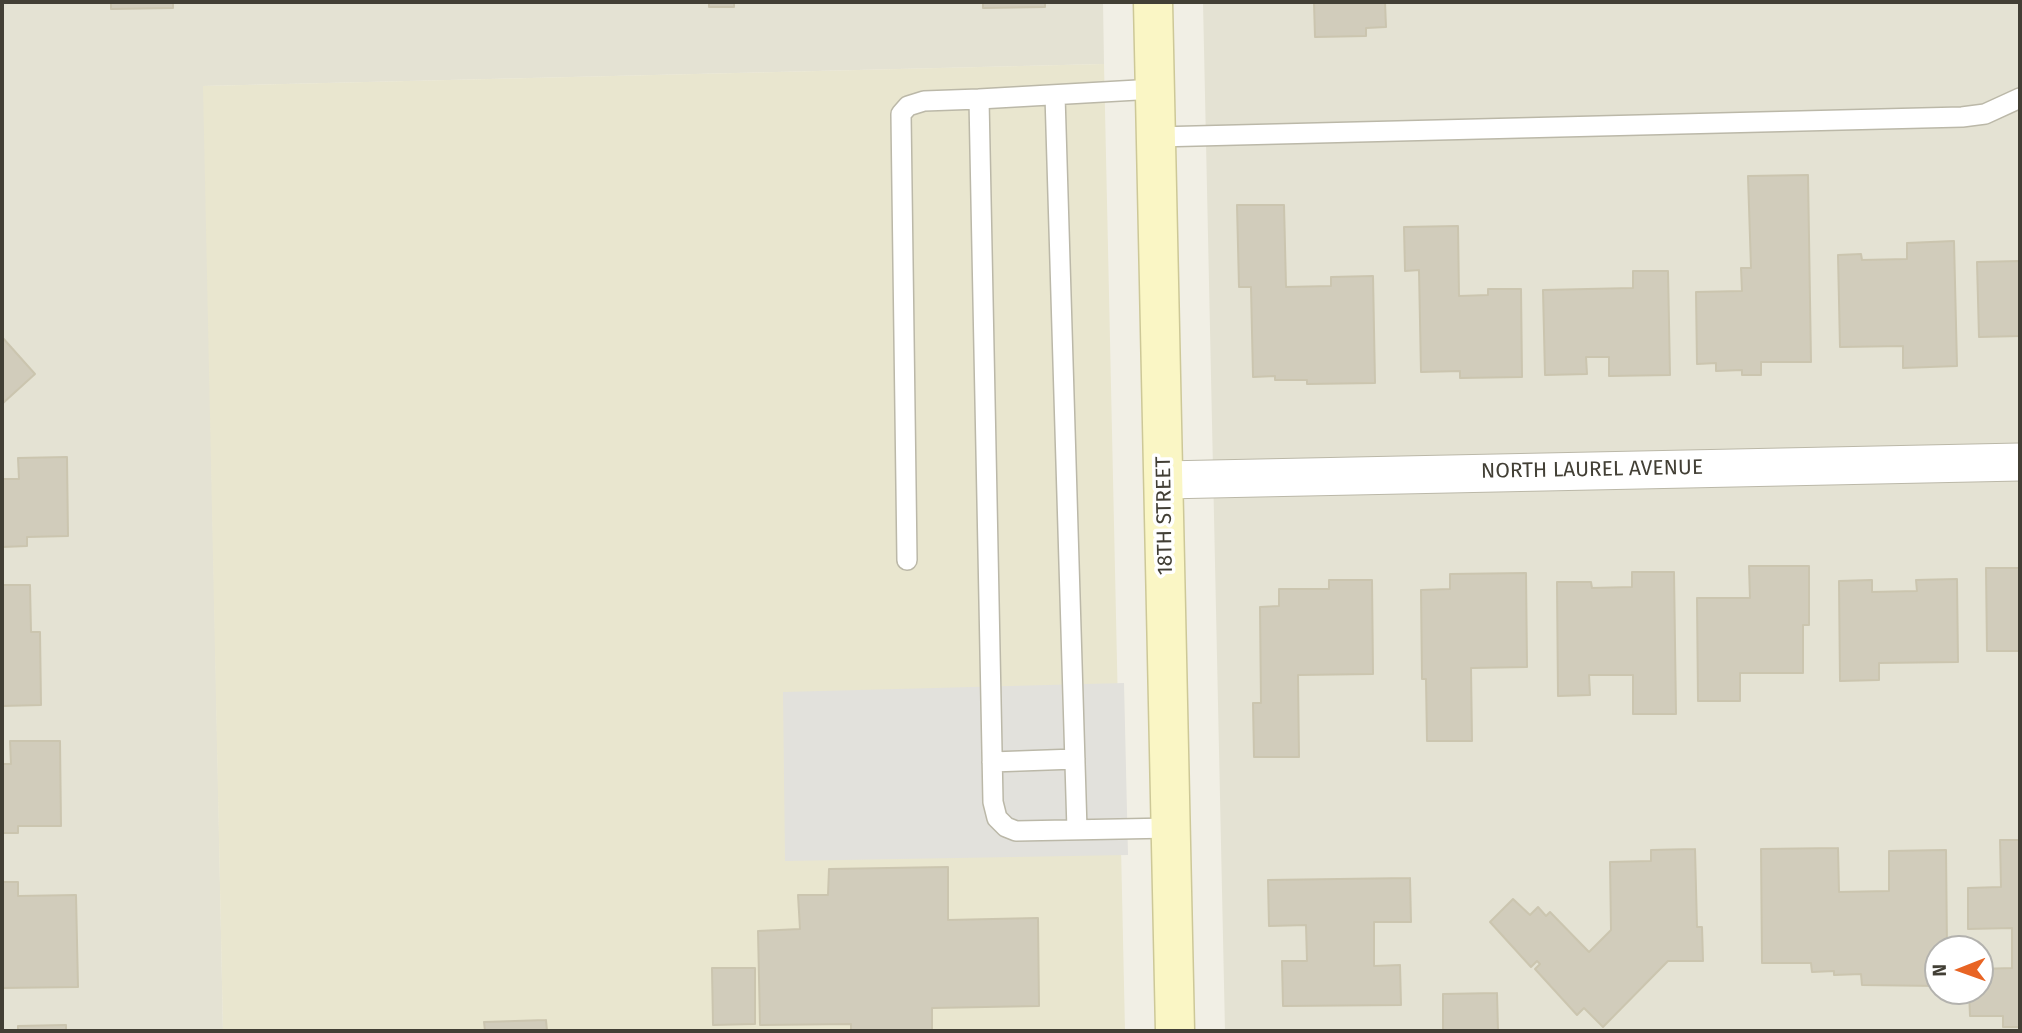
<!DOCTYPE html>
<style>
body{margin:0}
#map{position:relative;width:2022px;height:1033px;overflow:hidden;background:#f1efe5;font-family:"Fira Sans",sans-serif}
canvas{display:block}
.frame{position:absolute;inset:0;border:4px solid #423f35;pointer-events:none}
.north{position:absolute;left:1924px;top:935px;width:70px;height:70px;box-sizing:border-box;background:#fff;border:2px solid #b3b2ae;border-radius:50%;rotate:269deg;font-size:19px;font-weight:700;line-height:28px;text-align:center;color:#423f35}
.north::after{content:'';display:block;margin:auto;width:24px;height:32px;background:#e86424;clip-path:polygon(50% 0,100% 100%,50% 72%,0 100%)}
</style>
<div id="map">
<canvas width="2022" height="1033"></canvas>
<div class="frame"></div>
<div class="north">N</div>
</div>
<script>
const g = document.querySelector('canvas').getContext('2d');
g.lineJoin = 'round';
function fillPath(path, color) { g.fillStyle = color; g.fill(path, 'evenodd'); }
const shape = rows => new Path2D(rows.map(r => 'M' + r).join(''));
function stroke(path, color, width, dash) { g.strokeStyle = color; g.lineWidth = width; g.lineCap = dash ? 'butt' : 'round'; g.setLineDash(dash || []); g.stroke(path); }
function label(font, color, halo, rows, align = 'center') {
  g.font = font + ' "Fira Sans",sans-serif'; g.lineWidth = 7; g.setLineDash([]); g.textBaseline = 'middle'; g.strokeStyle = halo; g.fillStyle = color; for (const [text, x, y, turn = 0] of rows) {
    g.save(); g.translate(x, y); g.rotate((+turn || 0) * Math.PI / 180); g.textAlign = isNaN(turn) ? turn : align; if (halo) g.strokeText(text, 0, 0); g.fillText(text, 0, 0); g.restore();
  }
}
const residential = shape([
 [2,2,1103,2,1104,64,204,86,223,1031,2,1031],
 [1203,2,2020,2,2020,1031,1225,1031],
 [1938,949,1980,949,1980,991,1938,991]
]);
const education = shape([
 [1104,64,1125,1031,223,1031,203,86]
]);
const parking = shape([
 [1124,683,1128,855,785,861,783,692]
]);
const building = shape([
 [111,2,173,2,173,8,111,9,111,2],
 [709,2,734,2,734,7,709,7,709,2],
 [983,2,1045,2,1045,7,983,8,983,2],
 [1314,2,1385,2,1386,27,1366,28,1366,36,1315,37,1314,2],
 [1808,175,1811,362,1761,362,1761,375,1742,375,1742,370,1716,371,1716,363,1697,364,1696,292,1742,291,1741,268,1751,268,1748,176,1808,175],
 [1237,205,1284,205,1286,287,1331,286,1331,277,1373,276,1375,383,1307,384,1307,380,1275,380,1275,376,1253,377,1251,287,1239,287,1237,205],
 [1458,226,1459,296,1488,295,1488,289,1521,289,1522,377,1460,378,1460,371,1421,372,1419,270,1405,271,1404,227,1458,226],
 [1954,241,1957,366,1903,368,1903,346,1840,347,1838,255,1861,254,1862,260,1907,259,1907,243,1954,241],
 [2020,261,2020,336,1979,337,1977,262,2020,261],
 [1633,271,1668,271,1670,375,1609,376,1609,357,1586,357,1587,374,1545,375,1543,290,1633,288,1633,271],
 [2,337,35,374,2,404,2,337],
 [67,457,68,536,27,537,27,546,2,547,2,479,19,479,18,458,67,457],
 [1749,566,1809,566,1809,625,1803,625,1803,673,1740,673,1740,701,1698,701,1697,598,1750,598,1749,566],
 [1986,568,2020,568,2020,651,1987,651,1986,568],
 [1632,572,1674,572,1676,714,1633,714,1633,675,1589,675,1590,695,1558,696,1557,582,1591,582,1592,588,1632,587,1632,572],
 [1526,573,1527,667,1471,668,1472,741,1427,741,1426,679,1422,679,1421,590,1450,589,1450,574,1526,573],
 [1957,579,1958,662,1879,663,1879,680,1840,681,1839,581,1872,580,1872,592,1917,591,1916,580,1957,579],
 [1329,580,1372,580,1373,674,1298,675,1299,757,1254,757,1253,703,1261,703,1260,607,1279,606,1279,589,1329,589,1329,580],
 [2,585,30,585,31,632,40,632,41,705,2,706,2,585],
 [10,741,60,741,61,826,18,826,18,833,2,833,2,764,11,764,10,741],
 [2000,840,2020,840,2020,1027,2003,1027,2003,1016,1970,1016,1969,991,1980,991,1980,969,2012,968,2012,928,1968,929,1968,888,2001,887,2000,840],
 [1838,848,1839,892,1889,891,1889,851,1946,850,1947,949,1938,949,1938,986,1862,985,1861,974,1834,975,1834,971,1812,972,1811,963,1762,963,1761,849,1838,848],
 [1695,849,1697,927,1702,927,1703,961,1668,961,1603,1027,1584,1008,1577,1015,1535,969,1540,964,1537,961,1531,967,1490,922,1513,899,1530,915,1538,907,1546,916,1550,912,1589,952,1611,930,1610,862,1651,861,1651,850,1695,849],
 [948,867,948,920,1038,918,1039,1006,932,1008,932,1031,851,1031,851,1024,760,1025,758,931,800,929,798,895,828,895,829,869,948,867],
 [1410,878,1411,922,1374,922,1374,966,1400,965,1401,1005,1283,1006,1282,961,1307,961,1306,925,1269,926,1268,880,1410,878],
 [2,882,18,882,18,896,76,895,78,987,2,988,2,882],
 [712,968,755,968,755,1024,713,1025,712,968],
 [1497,993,1498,1031,1443,1031,1443,994,1497,993],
 [546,1020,547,1031,485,1031,484,1022,546,1020],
 [66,1025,66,1031,18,1031,18,1026,66,1025]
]);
const service = shape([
 [1155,89,979,99,993,802,997,818,1006,827,1016,831,1171,828],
 [1055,95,1077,830],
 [1156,137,1962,117,1985,114,2020,98],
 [907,560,901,114,908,106,924,101,979,99],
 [992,762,1075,759]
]);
const minor = shape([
 [1164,480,2020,462]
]);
const secondary = shape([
 [1153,2,1175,1031]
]);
const streetNames = [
 ["NORTH LAUREL AVENUE",1592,470,-1],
 ["18TH STREET",1165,516,-91]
];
fillPath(residential, '#e4e2d3');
fillPath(education, '#e9e6cf');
fillPath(parking, '#e2e1dc');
fillPath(building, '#d1ccbb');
stroke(building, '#cbc5af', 2);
stroke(service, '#bbb8a8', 22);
stroke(minor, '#bbb8a8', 39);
stroke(secondary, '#cdc897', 41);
stroke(service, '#fff', 19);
stroke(minor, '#fff', 37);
stroke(secondary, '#faf6c5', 38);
label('21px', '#423f35', '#fff', streetNames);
</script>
